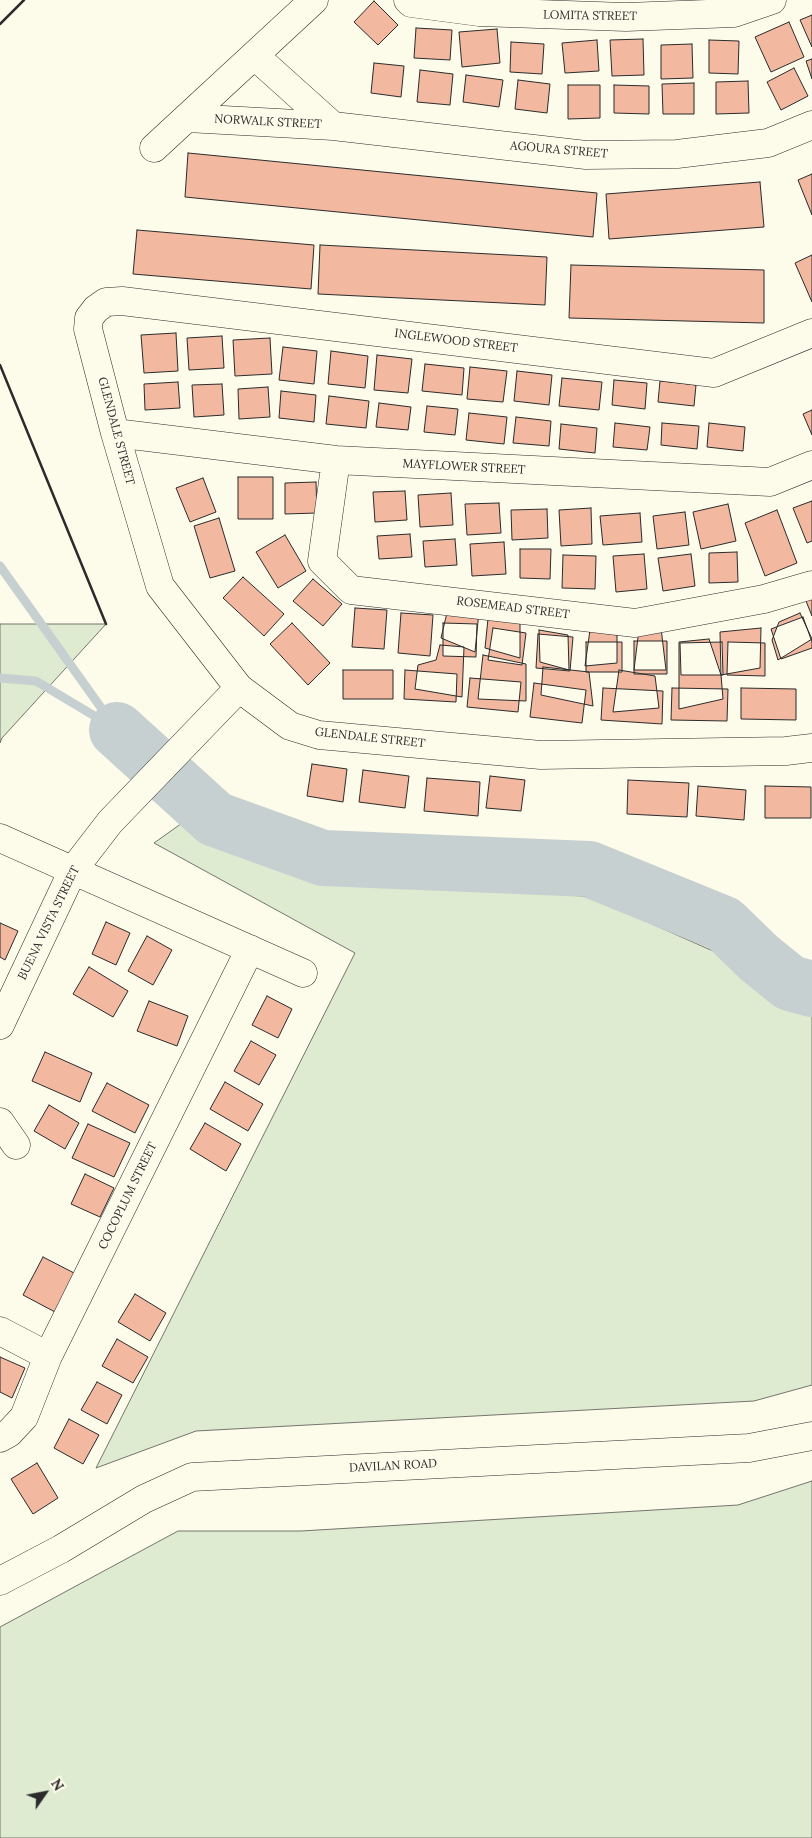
<!DOCTYPE html>
<style>
body{margin:0}
#map{position:relative;width:812px;height:1838px;overflow:hidden;background:#fdfbea;font-family:Lora,serif}
canvas{display:block}
.north{position:absolute;left:20px;top:1768px;width:50px;height:50px;-webkit-text-stroke:4px #fdfbea;paint-order:stroke;rotate:57deg;font-size:14px;font-weight:700;line-height:20px;text-align:center;color:#2b2b2b}
.north::after{content:'';display:block;margin:auto;width:18px;height:22px;background:#2b2b2b;clip-path:polygon(50% 0,100% 100%,50% 72%,0 100%)}
</style>
<div id="map">
<canvas width="812" height="1838"></canvas>
<div class="north">N</div>
</div>
<script>
const g = document.querySelector('canvas').getContext('2d');
g.lineJoin = 'round';
function fillPath(path, color) { g.fillStyle = color; g.fill(path, 'evenodd'); }
const shape = rows => new Path2D(rows.map(r => 'M' + r).join(''));
function stroke(path, color, width, dash) { g.strokeStyle = color; g.lineWidth = width; g.lineCap = dash ? 'butt' : 'round'; g.setLineDash(dash || []); g.stroke(path); }
function label(font, color, halo, rows, align = 'center') {
  g.font = font + ' Lora,serif'; g.lineWidth = 4; g.setLineDash([]); g.textBaseline = 'middle'; g.strokeStyle = halo; g.fillStyle = color; for (const [text, x, y, turn = 0] of rows) {
    g.save(); g.translate(x, y); g.rotate((+turn || 0) * Math.PI / 180); g.textAlign = isNaN(turn) ? turn : align; if (halo) g.strokeText(text, 0, 0); g.fillText(text, 0, 0); g.restore();
  }
}
const green = shape([
 [0,624,106,624,2,738,0,743,0,624],
 [192,816,317,871,591,897,713,951,777,1003,812,1012,812,1385,754,1401,196,1431,96,1468,355,953,154,843,192,816],
 [812,1481,812,1838,0,1838,0,1627,178,1531,301,1531,738,1505,812,1481]
]);
const stream = shape([
 [0,566,117,730],
 [0,678,36,681,113,727]
]);
const river = shape([
 [117,730,215,819,323,858,589,869,724,924,759,958,790,983,812,989]
]);
const building = shape([
 [374,1,398,25,378,45,354,22,374,1],
 [812,15,812,47,800,20,812,15],
 [789,22,804,57,771,72,755,37,789,22],
 [416,28,452,30,450,60,414,58,416,28],
 [497,29,500,63,462,67,459,32,497,29],
 [643,39,644,75,612,76,610,40,643,39],
 [597,40,599,71,565,73,562,43,597,40],
 [709,40,739,41,738,74,709,73,709,40],
 [511,42,544,44,542,74,510,72,511,42],
 [692,44,693,78,661,79,661,45,692,44],
 [812,59,812,79,806,61,812,59],
 [374,63,404,66,401,97,371,93,374,63],
 [794,68,808,96,781,110,767,82,794,68],
 [420,70,453,74,450,105,417,102,420,70],
 [466,75,503,80,499,107,463,102,466,75],
 [518,80,550,84,547,113,515,109,518,80],
 [748,81,749,113,716,114,716,82,748,81],
 [694,83,694,114,663,114,662,84,694,83],
 [568,85,600,85,600,118,568,119,568,85],
 [614,85,649,86,649,114,614,113,614,85],
 [188,153,597,193,593,237,185,197,188,153],
 [812,174,812,215,798,180,812,174],
 [760,182,764,227,609,239,606,194,760,182],
 [137,230,314,245,311,289,133,274,137,230],
 [320,245,547,257,545,305,318,294,320,245],
 [812,255,812,302,795,263,812,255],
 [571,265,764,270,764,323,569,318,571,265],
 [176,333,178,371,144,373,141,335,176,333],
 [222,336,224,368,189,370,187,338,222,336],
 [270,338,272,374,235,376,233,340,270,338],
 [283,347,317,351,314,384,279,380,283,347],
 [331,351,368,356,365,388,328,384,331,351],
 [377,355,412,359,408,393,374,390,377,355],
 [425,364,464,368,462,395,422,391,425,364],
 [470,367,507,371,503,402,467,399,470,367],
 [517,371,552,375,549,405,514,401,517,371],
 [562,378,602,382,599,410,559,406,562,378],
 [614,380,647,383,645,409,612,405,614,380],
 [660,381,696,385,694,406,658,402,660,381],
 [178,382,180,408,145,410,144,384,178,382],
 [222,384,224,415,194,417,192,385,222,384],
 [268,387,270,417,239,419,238,389,268,387],
 [281,391,316,395,314,422,279,418,281,391],
 [329,396,369,401,366,428,326,424,329,396],
 [379,403,411,407,408,430,376,427,379,403],
 [427,406,458,409,455,435,424,432,427,406],
 [812,410,812,435,803,414,812,410],
 [469,413,507,417,504,444,466,440,469,413],
 [516,417,551,421,549,446,513,443,516,417],
 [615,423,650,427,647,450,613,447,615,423],
 [662,423,699,426,697,449,661,445,662,423],
 [709,423,745,427,743,451,707,447,709,423],
 [561,424,597,428,595,453,559,449,561,424],
 [238,477,273,477,273,519,238,519,238,477],
 [203,478,216,512,190,522,176,488,203,478],
 [316,482,317,513,285,514,285,483,316,482],
 [405,491,407,520,375,522,373,492,405,491],
 [451,493,453,525,420,527,418,495,451,493],
 [812,501,812,541,807,543,793,508,812,501],
 [499,503,501,533,467,535,465,504,499,503],
 [728,504,736,541,701,549,693,512,728,504],
 [591,508,592,544,561,546,559,510,591,508],
 [547,509,548,538,512,540,511,510,547,509],
 [777,510,797,563,765,576,745,523,777,510],
 [685,512,689,545,657,549,653,516,685,512],
 [640,513,642,542,603,545,600,516,640,513],
 [219,518,235,571,210,578,194,526,219,518],
 [410,534,412,557,379,559,377,536,410,534],
 [285,535,306,571,278,588,256,552,285,535],
 [455,539,457,565,425,567,423,541,455,539],
 [504,542,506,574,472,576,470,544,504,542],
 [520,549,551,549,550,579,520,578,520,549],
 [737,552,738,582,709,583,709,553,737,552],
 [644,554,647,589,616,592,613,556,644,554],
 [691,554,695,586,663,591,658,558,691,554],
 [563,555,596,556,595,589,562,588,563,555],
 [243,577,284,614,264,636,223,598,243,577],
 [313,579,342,604,323,626,293,601,313,579],
 [812,593,812,616,804,596,812,593],
 [450,600,479,611,475,652,441,638,450,600],
 [355,608,387,610,384,649,352,647,355,608],
 [489,609,520,621,520,658,485,648,489,609],
 [401,613,433,615,430,656,398,653,401,613],
 [800,613,812,639,778,660,772,640,779,622,800,613],
 [803,617,812,642,812,648,781,659,771,629,803,617],
 [292,623,330,663,308,685,270,644,292,623],
 [443,623,477,624,476,657,443,656,443,623],
 [493,628,526,633,522,665,488,660,493,628],
 [661,628,666,670,634,670,639,629,661,628],
 [761,628,760,668,721,675,720,632,761,628],
 [539,630,568,635,569,670,540,662,539,630],
 [590,630,617,635,617,663,585,666,590,630],
 [538,634,573,637,570,671,536,668,538,634],
 [709,639,721,675,723,699,679,709,679,642,709,639],
 [634,641,667,641,667,674,634,674,634,641],
 [586,642,622,642,622,672,586,672,586,642],
 [722,642,723,675,681,675,680,643,722,642],
 [728,642,765,643,765,676,727,675,728,642],
 [440,645,464,647,462,697,415,689,418,665,436,660,440,645],
 [483,655,526,664,526,701,478,699,483,655],
 [543,667,589,672,593,706,541,695,543,667],
 [343,670,393,670,393,699,343,699,343,670],
 [405,670,457,674,456,702,404,699,405,670],
 [619,670,655,676,659,708,613,712,619,670],
 [470,678,521,682,518,712,467,707,470,678],
 [534,683,586,690,582,723,530,717,534,683],
 [603,688,663,691,662,724,601,720,603,688],
 [672,688,728,689,727,721,671,720,672,688],
 [741,688,796,689,796,720,741,719,741,688],
 [312,764,347,769,343,802,307,796,312,764],
 [363,770,409,776,405,808,359,802,363,770],
 [490,776,525,780,521,811,486,808,490,776],
 [427,778,480,782,478,816,424,811,427,778],
 [628,780,689,783,687,817,627,814,628,780],
 [698,786,746,790,744,820,696,816,698,786],
 [765,786,811,787,811,818,765,818,765,786],
 [106,922,130,933,116,965,92,954,106,922],
 [0,923,18,931,5,960,0,957,0,923],
 [147,936,172,950,153,985,128,971,147,936],
 [89,967,128,991,113,1017,73,994,89,967],
 [267,996,292,1009,278,1038,252,1025,267,996],
 [149,1001,188,1016,177,1046,137,1031,149,1001],
 [251,1041,276,1055,259,1085,234,1071,251,1041],
 [45,1052,92,1073,80,1102,32,1081,45,1052],
 [225,1082,263,1104,248,1131,210,1109,225,1082],
 [107,1083,149,1105,135,1133,92,1111,107,1083],
 [49,1105,79,1123,65,1149,34,1131,49,1105],
 [205,1123,241,1144,226,1171,190,1149,205,1123],
 [88,1124,130,1143,114,1177,72,1158,88,1124],
 [85,1174,114,1188,100,1217,71,1204,85,1174],
 [43,1257,76,1274,55,1312,23,1295,43,1257],
 [135,1294,166,1313,150,1341,118,1322,135,1294],
 [117,1339,148,1357,133,1383,102,1366,117,1339],
 [0,1357,25,1368,12,1398,0,1392,0,1357],
 [97,1382,122,1395,107,1424,81,1410,97,1382],
 [69,1419,99,1435,83,1464,54,1448,69,1419],
 [37,1463,58,1498,33,1514,11,1479,37,1463]
]);
const minor = shape([
 [408,0,411,3,479,12,626,17,734,13,772,0],
 [255,56,333,126],
 [187,118,333,126,586,155,677,154,768,143,812,125],
 [154,148,314,0],
 [812,333,714,373,122,301,106,302,96,309,89,318,88,329,115,433,160,586,239,688,290,726,319,735,541,755,786,751,812,748],
 [115,433,336,460,770,482,812,465],
 [336,460,322,561,351,590,635,623,764,599,812,585],
 [0,838,303,973],
 [0,1025,73,870,110,822,239,688],
 [0,1122,16,1145],
 [0,1331,48,1356],
 [0,1438,9,1433,24,1417,48,1356,250,949]
]);
const major = shape([
 [0,1581,61,1549,144,1499,192,1477,749,1448,812,1436]
]);
const wall = shape([
 [0,24,24,0],
 [0,365,106,624]
]);
const streetNames = [
 ["LOMITA STREET",590,16,1],
 ["NORWALK STREET",268,122,3],
 ["AGOURA STREET",559,150,5],
 ["INGLEWOOD STREET",456,341,7],
 ["GLENDALE STREET",116,431,75],
 ["MAYFLOWER STREET",464,467,3],
 ["ROSEMEAD STREET",513,608,7],
 ["GLENDALE STREET",370,738,6],
 ["BUENA VISTA STREET",49,923,-64],
 ["COCOPLUM STREET",128,1196,-64],
 ["DAVILAN ROAD",393,1466,-3]
];
fillPath(green, '#deebd1');
stroke(green, '#74746e', 1);
stroke(stream, '#c7d0d0', 9);
stroke(river, '#c7d0d0', 56);
fillPath(building, '#f2b8a0');
stroke(building, '#2b2b2b', 1);
stroke(minor, '#2b2b2b', 29);
stroke(major, '#2b2b2b', 29);
stroke(minor, '#fdfbea', 28);
stroke(major, '#fdfbea', 28);
stroke(wall, '#2b2b2b', 2.5);
label('12px', '#2b2b2b', '#fdfbea', streetNames);
</script>
